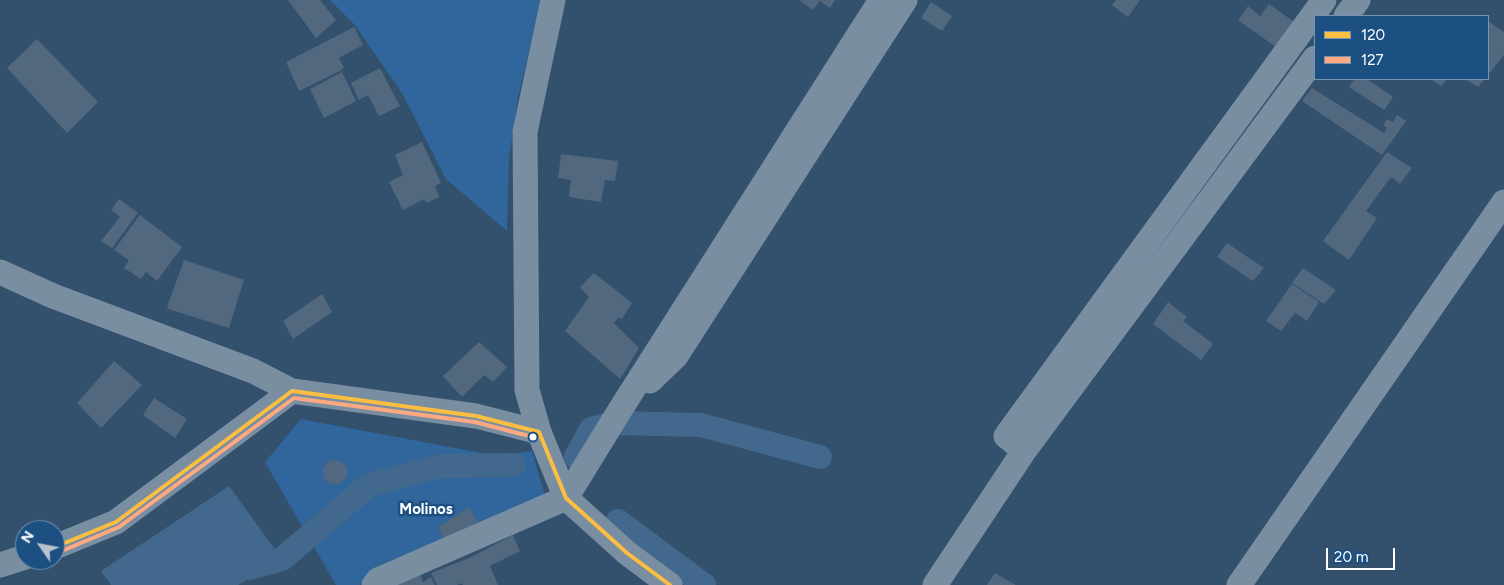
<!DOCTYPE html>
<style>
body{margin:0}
#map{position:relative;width:1504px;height:585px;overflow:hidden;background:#33506c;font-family:Figtree,sans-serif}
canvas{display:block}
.legend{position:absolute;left:1314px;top:15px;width:175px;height:65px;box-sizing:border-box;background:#1c5083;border:1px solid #7796b5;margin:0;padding:6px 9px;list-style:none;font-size:15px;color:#fff}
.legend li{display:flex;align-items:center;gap:10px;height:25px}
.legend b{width:25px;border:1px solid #7796b5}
.north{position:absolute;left:15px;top:520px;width:50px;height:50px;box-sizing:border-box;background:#1c5083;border:1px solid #7796b5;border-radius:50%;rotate:303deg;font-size:14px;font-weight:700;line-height:20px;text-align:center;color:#fff}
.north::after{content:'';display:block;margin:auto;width:18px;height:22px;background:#b8c2cc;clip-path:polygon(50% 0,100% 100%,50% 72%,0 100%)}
.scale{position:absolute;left:1326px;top:548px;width:69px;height:22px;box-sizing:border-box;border:2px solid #fff;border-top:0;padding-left:6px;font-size:15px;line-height:18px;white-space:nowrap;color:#fff;-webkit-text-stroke:4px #1c5083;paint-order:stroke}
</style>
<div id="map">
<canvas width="1504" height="585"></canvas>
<ul class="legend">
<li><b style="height:6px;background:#fbbe40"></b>120</li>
<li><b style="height:6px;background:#ffa980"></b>127</li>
</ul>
<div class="north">N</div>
<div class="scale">20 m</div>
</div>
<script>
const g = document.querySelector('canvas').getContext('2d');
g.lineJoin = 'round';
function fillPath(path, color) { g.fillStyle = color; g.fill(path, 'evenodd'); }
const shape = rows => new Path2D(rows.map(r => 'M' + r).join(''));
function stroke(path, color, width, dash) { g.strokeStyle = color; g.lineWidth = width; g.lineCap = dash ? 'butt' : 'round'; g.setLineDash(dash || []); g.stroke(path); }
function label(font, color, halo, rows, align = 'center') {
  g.font = font + ' Figtree,sans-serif'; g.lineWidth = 5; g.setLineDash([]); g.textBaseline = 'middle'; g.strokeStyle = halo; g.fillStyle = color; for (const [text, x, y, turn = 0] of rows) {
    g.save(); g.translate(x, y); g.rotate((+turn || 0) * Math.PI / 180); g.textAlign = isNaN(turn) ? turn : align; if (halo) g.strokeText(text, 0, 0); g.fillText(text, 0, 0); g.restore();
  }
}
const green = shape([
 [330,0,541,0,518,98,509,158,507,231,446,179,402,93,354,24],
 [301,419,498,456,532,451,545,496,378,566,360,585,336,585,265,462]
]);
const water = shape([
 [229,486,282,559,238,585,111,585,101,571]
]);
const canal = shape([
 [576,457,591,429,612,423,701,425,820,457],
 [618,521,704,585],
 [250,568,282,559,369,485,441,466,514,465]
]);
const building = shape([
 [288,0,320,0,336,20,316,38],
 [799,0,835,0,830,8,820,1,813,10],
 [1116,0,1140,0,1128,17,1112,5],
 [931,2,952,16,942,31,921,18],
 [1269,4,1300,26,1280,50,1238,20,1248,6,1260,16],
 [1488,21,1504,32,1504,55,1488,75],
 [354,27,363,45,339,58,344,68,341,69,342,70,299,91,286,62],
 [37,39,98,102,67,133,7,68],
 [380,68,400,106,379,116,368,95,359,100,351,83],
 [342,72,356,101,324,118,310,89],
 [1355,79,1367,79,1393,97,1384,110,1349,87],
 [1430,79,1447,79,1441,86],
 [1465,79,1485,79,1478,87],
 [1312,88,1384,133,1387,128,1383,125,1387,119,1393,122,1397,115,1406,121,1382,155,1302,101],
 [422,142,441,183,435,186,439,197,427,203,424,199,403,210,389,182,403,175,395,155],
 [1387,152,1412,168,1400,184,1391,177,1366,211,1377,218,1349,260,1323,241],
 [561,154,618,161,615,181,605,180,601,202,569,197,571,180,558,178],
 [119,199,138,213,112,248,101,241,120,217,111,210],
 [140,215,182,247,157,281,146,272,141,279,124,268,129,260,114,250],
 [1227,243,1264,268,1253,281,1217,257],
 [184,260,244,280,229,328,168,309,167,307],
 [1303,268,1336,290,1324,304,1292,283],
 [594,273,632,303,622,319,618,318,614,323,639,348,620,379,565,331,589,297,580,287],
 [1292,284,1319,302,1307,321,1295,313,1281,331,1266,321],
 [322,294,332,312,293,339,283,321],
 [1168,302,1187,317,1183,321,1213,344,1201,360,1153,324],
 [479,342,507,367,493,382,484,375,462,397,443,376],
 [114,361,142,385,101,428,77,403],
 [154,398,187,419,175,438,143,415],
 '323 472a12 12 0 1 1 24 0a12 12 0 1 1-24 0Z',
 [469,507,483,532,448,548,438,527],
 [513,535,520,551,490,566,498,585,463,585,462,583,457,585,437,585,431,573,469,558],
 [416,564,423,582,431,577,435,585,399,585,395,573],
 [995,573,1016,585,987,585]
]);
const minor = shape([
 [553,0,525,132,527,390,539,432,566,498,627,553,670,585],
 [1346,16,1358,0],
 [0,272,53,296,253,371,292,391,476,416,539,432],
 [650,381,676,356,905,0],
 [1024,451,1006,436,1324,0],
 [55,547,116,522,292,391],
 [0,565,25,557],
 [374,585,378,580,566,498,620,410,881,0],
 [935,585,1024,451,1315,58],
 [1239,585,1504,202]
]);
const bus1 = shape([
 [539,432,566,498,627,553,670,585],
 [55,547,116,522,292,391,476,416,539,432]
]);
const bus2 = shape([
 [57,553,119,527,294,398,475,422,537,438]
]);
const markers = [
 [533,437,4.5,"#fff"]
];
const neighbourhoodNames = [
 ["Molinos",426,510]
];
fillPath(green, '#30669b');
fillPath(water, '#43688d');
stroke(canal, '#43688d', 24);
fillPath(building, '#52687f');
stroke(minor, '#7a8ea2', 25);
stroke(bus1, '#fbbe40', 4);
stroke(bus2, '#ffa980', 4);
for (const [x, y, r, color] of markers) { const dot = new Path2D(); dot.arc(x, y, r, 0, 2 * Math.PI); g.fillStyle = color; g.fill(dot); stroke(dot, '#1c5083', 2); }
label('bold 15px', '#fff', '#1c5083', neighbourhoodNames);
</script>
